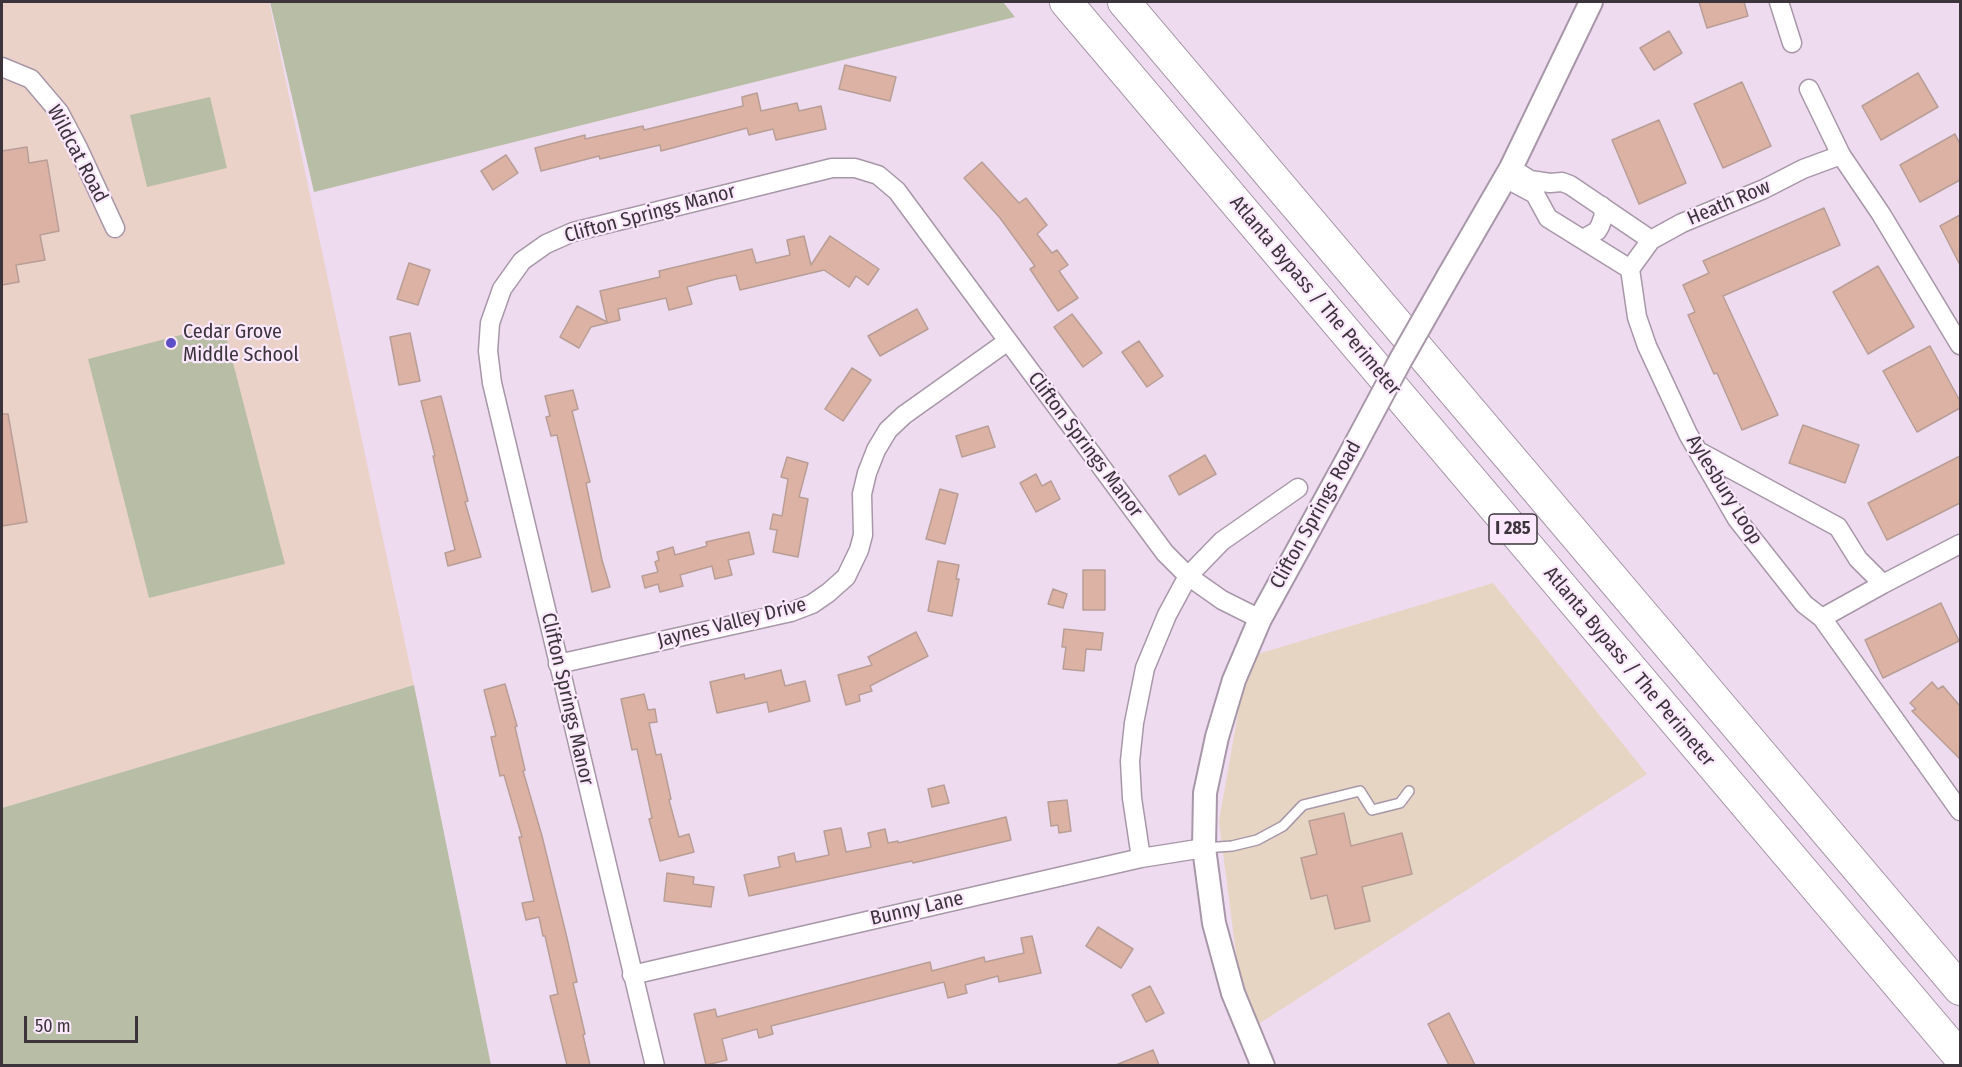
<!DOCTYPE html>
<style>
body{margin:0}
#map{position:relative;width:1962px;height:1067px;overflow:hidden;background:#eedbef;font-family:"Fira Sans Condensed",sans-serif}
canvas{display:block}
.frame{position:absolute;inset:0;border:3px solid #3b343b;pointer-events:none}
.scale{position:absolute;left:24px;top:1016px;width:114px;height:27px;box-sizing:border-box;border:3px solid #3b343b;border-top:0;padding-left:8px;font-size:18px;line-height:21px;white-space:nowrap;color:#3b343b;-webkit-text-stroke:4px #fbe8fc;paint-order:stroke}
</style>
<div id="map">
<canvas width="1962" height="1067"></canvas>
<div class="frame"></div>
<div class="scale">50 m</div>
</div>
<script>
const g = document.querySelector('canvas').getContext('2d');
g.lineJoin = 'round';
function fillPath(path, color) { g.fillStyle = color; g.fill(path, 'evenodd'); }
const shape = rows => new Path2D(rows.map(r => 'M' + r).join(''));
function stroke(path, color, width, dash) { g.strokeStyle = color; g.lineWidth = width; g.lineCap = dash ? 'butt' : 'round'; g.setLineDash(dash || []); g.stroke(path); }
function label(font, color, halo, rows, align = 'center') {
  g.font = font + ' "Fira Sans Condensed",sans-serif'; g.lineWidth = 4.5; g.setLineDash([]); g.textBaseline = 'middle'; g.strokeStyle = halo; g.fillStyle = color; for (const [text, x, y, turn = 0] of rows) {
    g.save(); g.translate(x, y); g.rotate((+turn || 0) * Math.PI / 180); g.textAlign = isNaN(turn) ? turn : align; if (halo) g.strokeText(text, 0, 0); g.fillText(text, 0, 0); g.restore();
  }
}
const commercial = shape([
 [1493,583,1647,774,1246,1032,1219,821,1248,657]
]);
const education = shape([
 [2,2,269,2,414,685,2,808]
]);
const green = shape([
 [270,2,1003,2,1015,17,314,192],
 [210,97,227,168,147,187,130,115],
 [223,324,285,564,149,598,88,359],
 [414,685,491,1065,2,1065,2,808]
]);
const building = shape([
 [1699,2,1744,2,1748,16,1707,28,1699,2],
 [1669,31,1682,53,1654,70,1640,48,1669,31],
 [845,65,896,77,890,101,839,89,845,65],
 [1918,73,1938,107,1881,140,1862,106,1918,73],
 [1742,82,1771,146,1723,168,1694,104,1742,82],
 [757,93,761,111,797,103,799,111,821,106,826,129,776,140,773,129,749,135,747,128,661,151,660,145,600,159,599,156,541,171,535,148,585,135,585,139,643,126,644,130,743,106,742,97,757,93],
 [1659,120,1686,183,1639,204,1612,140,1659,120],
 [1955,134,1960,144,1960,180,1920,202,1900,165,1955,134],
 [27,147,29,163,47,160,59,231,40,235,45,260,16,265,19,282,2,285,2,151,27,147],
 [506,155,518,173,493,190,481,171,506,155],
 [982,162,1019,203,1026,198,1047,225,1037,234,1052,253,1057,250,1068,265,1059,271,1078,298,1058,311,1030,269,1035,266,1000,218,964,178,982,162],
 [1824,208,1840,245,1723,296,1778,415,1742,430,1717,373,1714,374,1688,315,1695,312,1683,285,1709,273,1703,261,1824,208],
 [1960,215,1960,265,1940,226,1960,215],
 [804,236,811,265,830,236,879,269,868,285,856,276,849,287,824,270,740,290,736,275,716,279,687,287,692,304,669,310,666,298,618,309,620,320,591,327,579,348,560,337,577,306,607,322,600,291,660,277,659,271,752,249,756,263,790,255,787,240,804,236],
 [409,263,430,270,418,305,397,299,409,263],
 [1878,266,1914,327,1868,354,1833,292,1878,266],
 [917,309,928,329,880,356,868,336,917,309],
 [1072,314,1102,353,1083,367,1054,327,1072,314],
 [410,333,420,381,399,385,390,337,410,333],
 [1139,341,1163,376,1147,387,1122,352,1139,341],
 [1930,346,1960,401,1960,408,1917,432,1883,371,1930,346],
 [852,368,871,380,843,421,825,409,852,368],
 [573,390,578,409,572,411,590,482,586,483,602,560,610,587,592,592,557,435,551,436,546,417,550,416,545,396,573,390],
 [441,396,468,501,465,502,481,557,448,566,445,553,455,550,433,456,435,456,421,401,441,396],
 [2,414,8,414,27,522,2,526,2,414],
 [1803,425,1859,445,1845,483,1789,463,1803,425],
 [988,426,995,447,962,457,956,436,988,426],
 [1205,455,1216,474,1179,495,1169,476,1205,455],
 [1960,456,1960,503,1887,540,1868,503,1960,456],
 [787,457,808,463,799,497,808,499,798,557,773,552,777,530,770,529,773,514,782,516,788,479,781,477,787,457],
 [1036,474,1042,486,1051,481,1060,499,1036,512,1020,483,1036,474],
 [940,489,958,494,945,544,926,539,940,489],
 [749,532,754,554,728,560,732,575,715,579,712,566,680,575,683,586,660,592,658,584,645,588,642,576,658,572,655,562,659,560,657,552,673,547,675,555,707,546,706,542,749,532],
 [938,561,959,565,956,579,959,579,952,616,928,611,938,561],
 [1083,570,1105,570,1105,610,1083,610,1083,570],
 [1053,589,1067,594,1063,608,1048,604,1053,589],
 [1941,603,1959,641,1883,678,1865,640,1941,603],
 [1064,629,1103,633,1101,650,1086,649,1084,671,1063,669,1066,647,1062,647,1064,629],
 [916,632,928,656,870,686,872,691,859,695,860,701,846,705,838,675,872,665,868,657,916,632],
 [781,670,785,686,805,681,810,701,769,712,767,702,717,713,710,682,744,674,745,679,781,670],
 [1932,682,1938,689,1943,686,1960,706,1960,759,1912,711,1916,709,1910,703,1932,682],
 [505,684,517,726,515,727,525,770,523,771,542,836,567,938,577,982,573,983,585,1034,583,1035,590,1065,567,1065,550,996,558,994,545,936,543,936,539,917,526,920,522,903,534,901,519,837,522,837,504,775,500,776,491,737,496,736,484,690,505,684],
 [644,694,648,710,655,709,657,722,649,723,656,755,661,754,671,799,669,800,679,837,689,834,694,852,660,861,649,819,652,818,637,749,632,750,621,699,644,694],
 [944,785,949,803,932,807,928,789,944,785],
 [1067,800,1071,831,1059,833,1058,825,1051,826,1048,802,1067,800],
 [1344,813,1351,846,1402,833,1412,874,1362,887,1370,921,1335,929,1327,895,1311,899,1301,858,1317,854,1309,821,1344,813],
 [1006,817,1011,840,913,863,912,861,749,896,744,875,780,867,778,857,794,853,796,862,829,855,824,831,841,828,846,852,871,847,868,833,885,829,888,843,898,841,898,843,1006,817],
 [667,873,694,877,693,884,714,887,711,907,664,901,667,873],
 [1098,927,1133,949,1121,968,1086,946,1098,927],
 [1032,936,1041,973,999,982,998,976,965,985,967,993,948,998,944,982,771,1026,773,1034,759,1038,757,1029,722,1039,727,1060,706,1065,694,1014,715,1009,717,1017,930,962,932,971,984,957,985,962,1024,953,1021,938,1032,936],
 [1150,986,1164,1013,1146,1022,1132,995,1150,986],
 [1449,1013,1475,1065,1449,1065,1428,1024,1449,1013],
 [1153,1050,1159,1065,1116,1065,1153,1050]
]);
const service = shape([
 [1204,848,1232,846,1257,840,1283,826,1303,805,1360,791,1372,810,1400,803,1409,791]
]);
const minor = shape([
 [1779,2,1792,43],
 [2,67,31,79,59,112,78,148,115,228],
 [1809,89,1841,155,1881,214,1960,345],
 [1514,170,1530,180,1550,183,1562,182,1570,185,1651,240],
 [1505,178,1535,194,1548,218,1630,269,1637,317,1647,346,1688,434,1737,519,1804,604,1822,618,1960,811],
 [1583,239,1597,231,1600,226,1604,215,1602,206],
 [1630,269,1651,240,1682,223,1764,189,1803,169,1841,155],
 [1698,451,1838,527,1858,559,1883,584],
 [1822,618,1883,584,1960,544],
 [558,664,791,612,812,604,828,593,846,577,859,550,863,535,862,494,867,473,876,450,888,430,904,415,1008,341],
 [1141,858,1132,798,1130,761,1134,723,1145,668,1167,615,1188,576,1222,541,1298,488],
 [632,975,1141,858,1204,848],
 [655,1066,492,383,488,351,490,323,502,289,522,261,546,244,573,232,832,168,855,168,878,175,897,191,1165,553,1188,576,1222,600,1260,619]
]);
const tertiary = shape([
 [1449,275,1511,168,1591,2],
 [1263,1066,1233,993,1214,923,1204,848,1205,793,1217,737,1234,680,1260,619,1352,451]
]);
const motorway = shape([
 [1066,2,1960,1057],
 [1124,2,1960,989]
]);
const tertiaryBridge = shape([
 [1352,451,1400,361,1449,275]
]);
const markers = [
 [171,343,6,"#5c4ec6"]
];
const shields = [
 [1513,529,48]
];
const shieldNames = [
 ["I 285",1513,529]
];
const streetNames = [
 ["Wildcat Road",77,154,62],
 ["Heath Row",1729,203,-23],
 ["Clifton Springs Manor",650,214,-15],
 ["Atlanta Bypass / The Perimeter",1315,296,50],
 ["Clifton Springs Manor",1085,445,53],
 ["Aylesbury Loop",1724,490,58],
 ["Clifton Springs Road",1316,515,-61],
 ["Jaynes Valley Drive",732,623,-14],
 ["Atlanta Bypass / The Perimeter",1629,667,50],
 ["Clifton Springs Manor",567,699,77],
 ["Bunny Lane",917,909,-13]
];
const poiNames = [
 ["Cedar Grove",183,332],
 ["Middle School",183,355]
];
fillPath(commercial, '#e6d5c3');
fillPath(education, '#ead2c9');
fillPath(green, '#b8bea5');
fillPath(building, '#dcb2a4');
stroke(building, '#b89e96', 1.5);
stroke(service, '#a897a9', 12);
stroke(minor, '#a897a9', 21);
stroke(tertiary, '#a897a9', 26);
stroke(motorway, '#a897a9', 34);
stroke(service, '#fff', 9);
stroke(minor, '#fff', 18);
stroke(tertiary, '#fff', 22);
stroke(motorway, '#fff', 32);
stroke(tertiaryBridge, '#a897a9', 26, []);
stroke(tertiaryBridge, '#fff', 22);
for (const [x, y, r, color] of markers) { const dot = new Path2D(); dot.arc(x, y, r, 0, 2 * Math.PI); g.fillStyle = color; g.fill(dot); stroke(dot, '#fbe8fc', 2); }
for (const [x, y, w] of shields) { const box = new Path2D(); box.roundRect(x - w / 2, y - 15, w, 30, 4.5); g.fillStyle = '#fbe8fc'; g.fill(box); stroke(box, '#3b343b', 1.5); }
label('bold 18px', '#3b343b', null, shieldNames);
label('20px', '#3b343b', '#fbe8fc', streetNames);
label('20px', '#3b343b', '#fbe8fc', poiNames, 'left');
</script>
